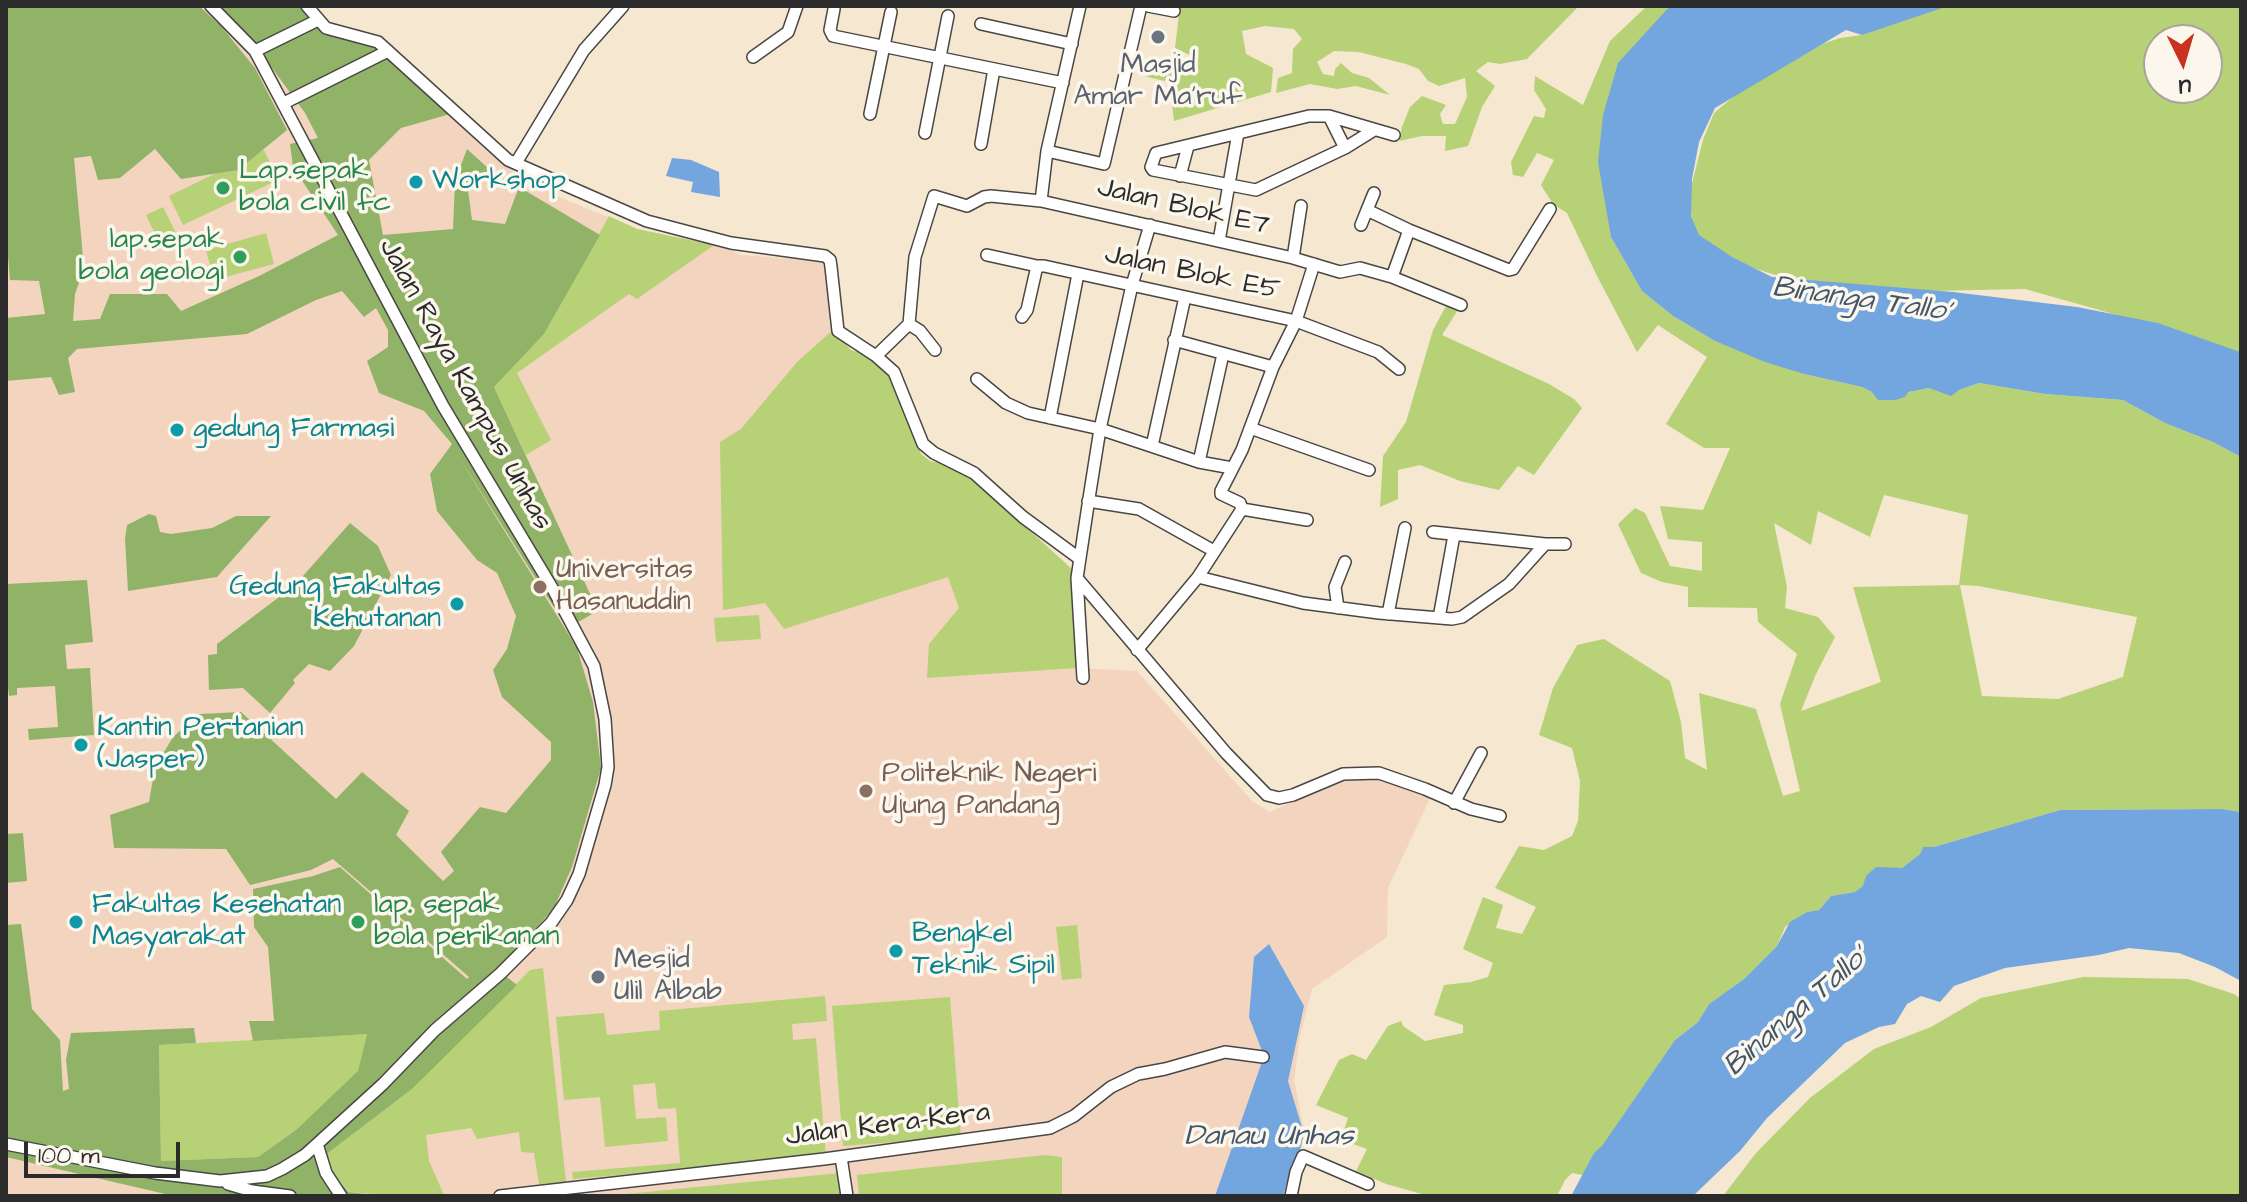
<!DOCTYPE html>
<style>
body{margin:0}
#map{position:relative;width:2247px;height:1202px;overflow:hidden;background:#f5e7d0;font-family:"Architects Daughter",sans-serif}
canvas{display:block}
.frame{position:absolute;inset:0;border:8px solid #2b2b2b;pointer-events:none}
.north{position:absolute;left:2143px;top:24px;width:80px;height:80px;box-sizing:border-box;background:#fbf7ec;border:2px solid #a8a59f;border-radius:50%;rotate:175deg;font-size:22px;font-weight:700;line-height:32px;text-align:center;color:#2b2b2b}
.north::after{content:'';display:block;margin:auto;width:28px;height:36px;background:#c8321e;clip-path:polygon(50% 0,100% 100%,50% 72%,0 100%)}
.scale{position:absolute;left:24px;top:1142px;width:156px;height:36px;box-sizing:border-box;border:4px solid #2b2b2b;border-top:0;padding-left:10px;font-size:24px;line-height:28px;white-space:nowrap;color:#2b2b2b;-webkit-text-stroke:6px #fbf7ec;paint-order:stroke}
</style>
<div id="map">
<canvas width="2247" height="1202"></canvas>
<div class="frame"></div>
<div class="north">U</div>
<div class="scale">100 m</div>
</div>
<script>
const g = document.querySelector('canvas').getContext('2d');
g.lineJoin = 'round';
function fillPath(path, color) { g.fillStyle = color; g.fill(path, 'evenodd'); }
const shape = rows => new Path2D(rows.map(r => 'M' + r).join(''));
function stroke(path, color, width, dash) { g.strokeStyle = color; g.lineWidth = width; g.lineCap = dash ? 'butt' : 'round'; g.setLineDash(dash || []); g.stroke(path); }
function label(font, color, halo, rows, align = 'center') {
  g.font = font + ' "Architects Daughter",sans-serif'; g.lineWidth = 7; g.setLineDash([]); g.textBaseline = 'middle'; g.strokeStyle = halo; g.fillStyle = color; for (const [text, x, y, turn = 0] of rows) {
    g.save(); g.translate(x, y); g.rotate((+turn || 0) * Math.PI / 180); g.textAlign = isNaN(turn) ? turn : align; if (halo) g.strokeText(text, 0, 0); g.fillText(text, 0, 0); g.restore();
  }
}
const built = shape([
 [6,6,303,6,318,26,367,42,384,52,437,100,485,150,526,180,566,200,637,229,725,247,741,255,824,261,827,263,833,330,851,350,864,354,889,373,921,454,930,461,951,465,1074,571,1077,668,1137,671,1252,801,1270,812,1350,776,1371,775,1431,796,1388,888,1387,937,1312,989,1300,1036,1294,1079,1305,1137,1286,1196,6,1196]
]);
const green = shape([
 [1180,6,1579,6,1527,59,1500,64,1488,62,1476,71,1495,86,1482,107,1468,146,1445,151,1446,136,1422,136,1399,141,1402,127,1410,107,1422,96,1446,105,1440,114,1443,124,1455,124,1467,97,1465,78,1439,86,1428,81,1419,69,1406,64,1359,52,1334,51,1317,62,1323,74,1334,76,1335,69,1341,63,1352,73,1369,78,1390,95,1356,86,1337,89,1310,84,1276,93,1278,78,1292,73,1293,49,1302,39,1294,29,1265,26,1242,31,1246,54,1273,68,1271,92,1174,121,1169,82,1148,77,1145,74,1147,59,1196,74,1196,58,1175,48],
 [1647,6,1670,6,1656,23,1606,203,1611,237,1642,291,1673,316,1715,341,1804,374,1862,387,1872,392,1908,392,1929,388,1959,390,1979,383,2045,394,2123,400,2165,423,2213,442,2241,457,2241,812,2222,809,2060,810,1934,847,1923,847,1920,854,1902,868,1876,868,1867,876,1864,886,1855,892,1831,896,1819,910,1807,912,1785,927,1777,946,1744,979,1709,1004,1698,1022,1675,1040,1602,1147,1594,1153,1583,1175,1572,1173,1565,1180,1557,1196,1429,1196,1386,1184,1356,1171,1367,1149,1336,1138,1337,1131,1343,1133,1348,1118,1316,1105,1339,1060,1352,1054,1366,1060,1388,1026,1401,1021,1403,1026,1425,1041,1463,1033,1463,1025,1434,1015,1444,985,1471,982,1488,977,1493,963,1463,949,1483,897,1503,905,1496,928,1522,934,1536,907,1495,888,1519,846,1544,850,1572,836,1578,821,1580,781,1572,748,1539,735,1553,688,1577,645,1604,639,1670,681,1681,722,1685,758,1707,770,1699,693,1756,709,1783,796,1800,791,1780,704,1797,654,1758,622,1757,608,1688,607,1688,587,1662,582,1641,573,1618,524,1635,508,1645,513,1670,566,1702,571,1702,542,1668,539,1660,506,1703,510,1730,448,1704,448,1666,424,1707,357,1658,325,1637,352,1597,276,1567,213,1553,204,1541,185,1554,160,1537,153,1523,177,1513,175,1511,162,1534,116,1544,118,1546,109,1534,90,1535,76,1583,105,1610,41],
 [1884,495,1968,515,1959,585,1853,587,1881,682,1801,711,1816,674,1835,637,1818,617,1785,608,1787,587,1774,523,1811,545,1818,511,1870,537],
 [1960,585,1979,586,2137,617,2123,677,2058,699,1982,696],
 [1938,6,2241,6,2241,353,2160,324,2117,315,2025,289,1881,292,1776,275,1743,265,1711,247,1693,231,1689,195,1703,140,1714,113,1758,76,1819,45,1840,38,1862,35],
 [2159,40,2207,40,2207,88,2159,88],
 [264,150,278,180,183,225,169,196],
 [163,207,178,237,161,246,146,215],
 [609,216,637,229,714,245,637,299,629,294,517,373,551,440,526,455,494,387,544,334],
 [266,233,274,264,214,280,206,250],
 [1451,297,1458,310,1442,335,1549,384,1574,399,1582,408,1534,475,1518,466,1499,490,1460,481,1420,465,1398,470,1398,499,1380,507,1383,456,1406,422,1433,330],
 [833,330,851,350,864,354,889,373,921,454,930,461,951,465,966,472,1074,571,1077,668,927,678,929,644,959,608,948,577,784,629,765,603,723,610,720,442,741,429,797,362],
 [759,615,761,639,716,642,714,618],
 [1077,925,1082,978,1062,980,1056,927],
 [543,968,566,1182,539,1184,534,1153,521,1152,519,1132,477,1139,471,1128,426,1135,429,1161,444,1195,394,1196,350,1192,332,1173,328,1153,412,1089,530,970],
 [2083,977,2188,979,2234,994,2241,999,2241,1196,1723,1196,1756,1153,1810,1098,1874,1049,1931,1027,1981,998],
 [825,996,827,1021,792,1024,793,1040,816,1038,826,1157,573,1179,572,1172,680,1163,676,1108,658,1109,655,1083,633,1085,636,1119,666,1117,668,1141,605,1147,600,1097,564,1100,556,1017,604,1013,607,1035,660,1030,659,1011],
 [950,997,961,1137,843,1146,832,1006],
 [367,1034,358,1072,296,1130,258,1157,161,1161,159,1045],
 [1045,1155,1062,1157,1062,1196,859,1196,857,1175],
 [840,1173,843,1196,606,1196]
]);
const forest = shape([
 [6,6,199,6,221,26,255,68,287,130,238,170,181,179,155,149,120,178,98,180,91,156,74,158,84,268,75,294,73,321,100,319,110,294,167,294,181,311,259,276,338,235,293,167,290,144,318,138,305,113,256,46,213,6,301,6,318,29,369,44,399,65,450,114,401,128,369,160,383,235,453,229,455,181,467,149,499,178,467,183,472,220,505,224,519,187,600,235,544,334,494,387,598,611,567,628,455,451,577,648,593,702,601,768,572,867,554,908,498,970,517,985,412,1089,328,1153,332,1173,349,1192,381,1196,174,1196,6,1157,6,925,21,924,32,1009,60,1040,63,1091,69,1089,66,1060,71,1033,194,1028,196,1043,159,1045,161,1161,258,1157,296,1130,358,1071,367,1034,253,1041,249,1021,274,1021,268,947,254,927,253,889,313,876,340,867,467,979,469,977,333,859,311,870,250,885,226,849,114,848,110,815,149,802,155,767,173,737,199,714,241,712,336,799,362,772,409,811,396,835,443,881,454,871,441,852,480,807,506,813,551,760,551,742,502,697,493,670,507,649,516,616,497,573,477,560,437,511,430,474,452,444,424,411,379,393,367,361,388,347,388,330,376,308,364,317,342,291,316,300,247,334,77,349,68,358,75,392,59,395,51,377,6,381,6,318,45,314,39,281,10,280,6,233],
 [149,514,156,516,160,532,171,534,212,528,236,516,271,516,217,577,128,591,125,539,127,525],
 [350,523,378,546,391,575,354,646,330,671,309,664,293,680,295,683,270,713,243,688,209,690,208,655,217,654,217,644,295,585],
 [87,580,93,642,65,645,67,669,90,668,94,735,29,740,28,729,58,727,55,686,17,688,17,695,9,696,6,670,6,584],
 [23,833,27,881,6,883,6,834]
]);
const water = shape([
 [1670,6,1948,6,1862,35,1846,30,1715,108,1699,142,1692,179,1691,216,1699,235,1732,257,1772,277,1953,292,2077,307,2158,323,2240,352,2241,457,2213,442,2165,423,2123,400,2045,394,1979,383,1959,390,1951,396,1929,388,1908,392,1905,397,1895,400,1878,400,1872,392,1862,387,1804,374,1765,362,1715,341,1673,316,1642,291,1611,237,1598,162,1603,115,1618,63],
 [672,158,691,160,719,172,720,197,691,192,693,182,666,176],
 [2222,809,2241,812,2241,981,2215,967,2179,953,2129,948,2099,955,2005,968,1954,986,1940,1002,1921,996,1907,1004,1895,1024,1879,1027,1845,1043,1767,1118,1740,1151,1693,1196,1571,1196,1594,1153,1602,1146,1675,1040,1698,1022,1709,1004,1744,979,1777,946,1790,922,1807,912,1819,910,1831,896,1855,892,1863,886,1866,876,1876,867,1902,868,1920,854,1923,847,1934,847,2060,810],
 [1269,944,1304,1006,1288,1081,1304,1134,1299,1153,1292,1164,1283,1196,1215,1196,1264,1056,1249,1017,1254,957]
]);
const minor = shape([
 [307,6,326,28,378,42,508,160,647,221,731,243,825,256,830,260,831,267,838,331,876,356,894,372,923,444,934,453,974,473,1023,517,1080,559],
 [1148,6,1174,11],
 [834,9,830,30,833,36,1063,83],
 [981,24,1072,44],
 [255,51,318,20],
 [753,57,788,32,797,6],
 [284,103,388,51],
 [870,114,891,12],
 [1329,116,1345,148],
 [1374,130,1345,148,1256,190,1153,170,1151,167,1156,153,1309,116,1329,116,1394,135],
 [925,133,948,16],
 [981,144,994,69],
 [1047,151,1104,164,1141,6],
 [516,163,584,50,623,6],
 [1180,176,1188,146],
 [1041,201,1047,151,1080,6],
 [1367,210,1374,193],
 [1361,225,1367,210,1409,230],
 [1219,241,1238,133],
 [987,255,1037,266],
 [1293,258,1301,206],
 [1392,277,1461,305],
 [1022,317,1027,310,1037,266,1044,266,1296,321,1378,352,1399,369],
 [909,324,920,331,935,350],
 [1174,340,1273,367],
 [876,356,909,324,915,257,934,196,967,206,984,197,991,196,1041,201,1293,258,1340,272,1360,268,1392,277,1409,230,1509,270,1513,269,1550,209],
 [977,379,1006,403,1028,413,1100,429,1199,462,1232,468],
 [1050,418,1078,274],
 [1250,428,1369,470],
 [1152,446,1185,297],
 [1199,462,1223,354],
 [1088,501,1139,509,1214,551],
 [1242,509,1198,577,1303,603,1379,613,1452,619,1462,617,1509,584,1545,544,1565,544],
 [1307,520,1242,509,1240,503,1221,494,1221,491,1242,450,1273,367,1296,321,1314,264],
 [1433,532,1545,544],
 [1077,578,1226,753,1267,795,1279,798,1293,795,1343,774,1379,773,1425,789,1471,809,1500,816],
 [1338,608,1335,587,1345,562],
 [1388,614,1405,528],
 [1439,618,1454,535],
 [1137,650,1198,577],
 [1083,678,1077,578,1090,492,1100,429,1132,285,1150,225],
 [1454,803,1481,753],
 [6,1144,155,1173,220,1181,267,1176,282,1169,305,1155,383,1084,435,1030,500,974,551,923,567,900,579,874,605,785,608,767,605,719,594,666,554,591,443,406,255,51,211,6],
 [317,1144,326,1173,341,1196],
 [841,1157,847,1196],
 [228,1184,252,1191,290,1196],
 [500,1196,824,1159,1050,1128,1074,1116,1111,1087,1138,1074,1165,1069,1225,1052,1263,1057],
 [1291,1196,1296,1172,1303,1156,1368,1184]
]);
const markers = [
 [1158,37,8,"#6b7280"],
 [416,182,8,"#0f9aa8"],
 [223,188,8,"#2e9e5b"],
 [240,257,8,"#2e9e5b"],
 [177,430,8,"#0f9aa8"],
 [540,587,8,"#8d6e63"],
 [457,604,8,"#0f9aa8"],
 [81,745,8,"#0f9aa8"],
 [866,791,8,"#8d6e63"],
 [76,922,8,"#0f9aa8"],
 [358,922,8,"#2e9e5b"],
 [896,951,8,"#0f9aa8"],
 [598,977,8,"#6b7280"]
];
const worshipNames = [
 ["Masjid",1158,66],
 ["Amar Ma'ruf",1158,98],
 ["Mesjid",614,961,"left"],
 ["Ulil Albab",614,993,"left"]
];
const leisureNames = [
 ["Lap.sepak",239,172],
 ["bola civil fc",239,204],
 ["lap.sepak",224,241,"right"],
 ["bola geologi",224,273,"right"],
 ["lap. sepak",374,906],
 ["bola perikanan",374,938]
];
const cultureNames = [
 ["Workshop",432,182],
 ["gedung Farmasi",193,430],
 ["Gedung Fakultas",441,588,"right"],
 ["Kehutanan",441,620,"right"],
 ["Kantin Pertanian",97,729],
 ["(Jasper)",97,761],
 ["Fakultas Kesehatan",92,906],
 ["Masyarakat",92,938],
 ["Bengkel",912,935],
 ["Teknik Sipil",912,967]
];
const streetNames = [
 ["Jalan Blok E7",1183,208,13],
 ["Jalan Blok E5",1192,274,12],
 ["Jalan Raya Kampus Unhas",464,385,61],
 ["Jalan Kera-Kera",888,1126,-7]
];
const educationNames = [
 ["Universitas",556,571],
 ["Hasanuddin",556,603],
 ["Politeknik Negeri",882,775],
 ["Ujung Pandang",882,807]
];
const waterNames = [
 ["Binanga Tallo'",1861,301,8],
 ["Binanga Tallo'",1797,1013,-41],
 ["Danau Unhas",1269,1138]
];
fillPath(built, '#f3d4bf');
fillPath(green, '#b7d177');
fillPath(forest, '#91b368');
fillPath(water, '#73a5de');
stroke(minor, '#494744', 14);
stroke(minor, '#fff', 11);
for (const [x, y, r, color] of markers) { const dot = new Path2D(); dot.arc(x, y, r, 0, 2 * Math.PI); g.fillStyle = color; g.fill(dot); stroke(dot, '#fbf7ec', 3); }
label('28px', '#5b616d', '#fbf7ec', worshipNames);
label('28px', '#27864d', '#fbf7ec', leisureNames, 'left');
label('28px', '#0d838f', '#fbf7ec', cultureNames, 'left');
label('28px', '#2b2b2b', '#fbf7ec', streetNames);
label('28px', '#785e54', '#fbf7ec', educationNames, 'left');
label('italic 30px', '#44566a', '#fbf7ec', waterNames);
</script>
